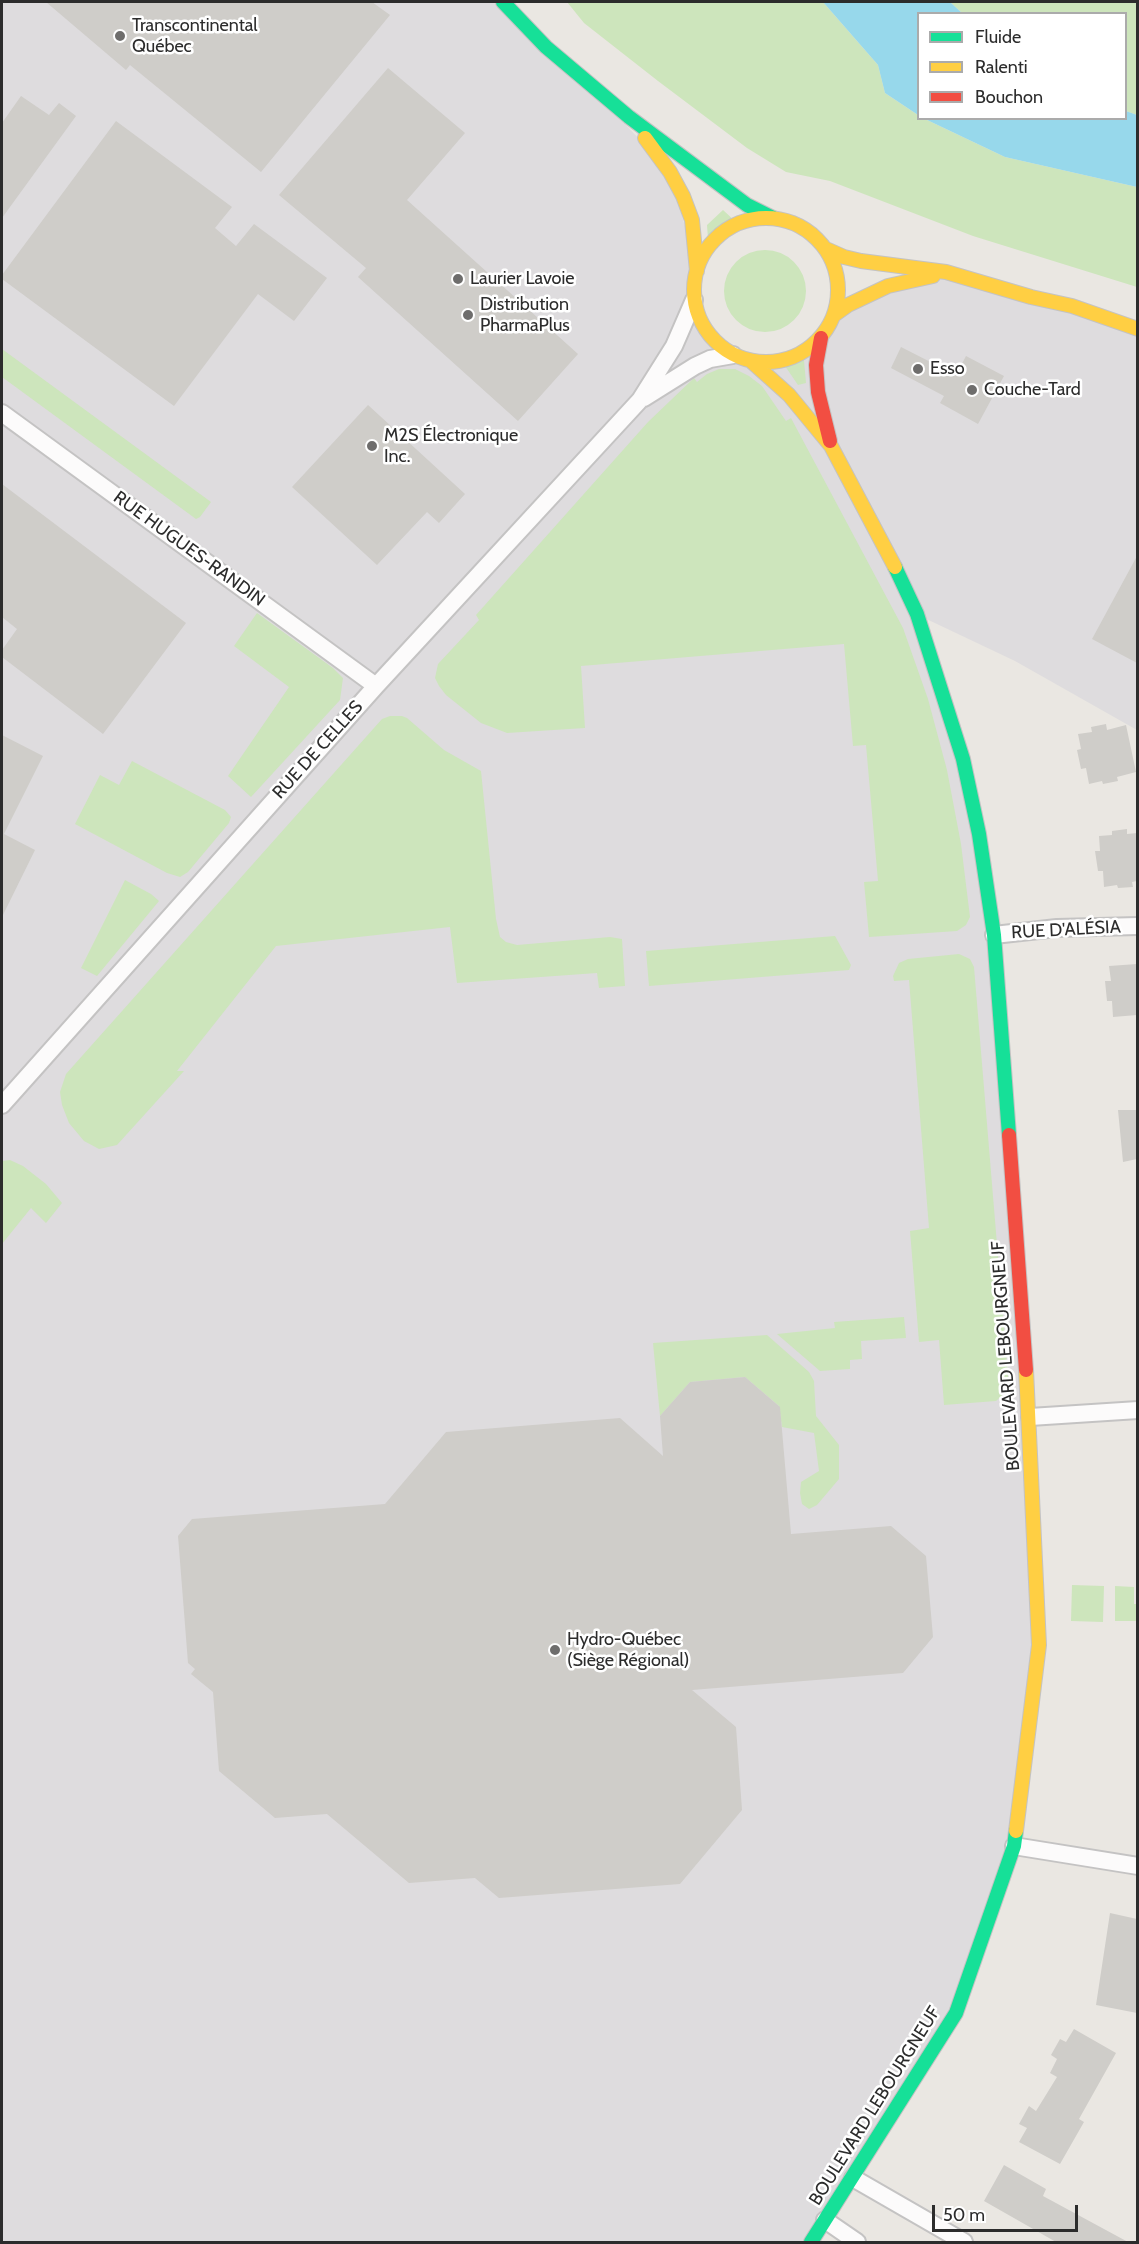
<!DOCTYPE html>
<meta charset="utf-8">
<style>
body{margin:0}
#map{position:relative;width:1139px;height:2244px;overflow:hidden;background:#eae7e2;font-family:Cabin,sans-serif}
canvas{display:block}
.frame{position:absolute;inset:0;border:3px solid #2c2c2c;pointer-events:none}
.legend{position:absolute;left:917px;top:12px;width:210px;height:108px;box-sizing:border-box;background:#fff;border:2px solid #ababab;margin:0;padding:8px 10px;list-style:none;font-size:18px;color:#2c2c2c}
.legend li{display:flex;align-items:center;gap:12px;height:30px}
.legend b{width:30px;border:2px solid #ababab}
.scale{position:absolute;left:932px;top:2205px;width:146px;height:27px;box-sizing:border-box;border:3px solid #2c2c2c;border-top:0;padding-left:8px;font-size:18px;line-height:21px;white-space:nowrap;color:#2c2c2c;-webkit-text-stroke:4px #fff;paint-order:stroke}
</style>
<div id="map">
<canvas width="1139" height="2244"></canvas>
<div class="frame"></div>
<ul class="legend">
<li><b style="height:8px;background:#16e098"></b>Fluide</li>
<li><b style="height:8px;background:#ffcf43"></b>Ralenti</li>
<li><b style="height:8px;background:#f24e42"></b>Bouchon</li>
</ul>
<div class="scale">50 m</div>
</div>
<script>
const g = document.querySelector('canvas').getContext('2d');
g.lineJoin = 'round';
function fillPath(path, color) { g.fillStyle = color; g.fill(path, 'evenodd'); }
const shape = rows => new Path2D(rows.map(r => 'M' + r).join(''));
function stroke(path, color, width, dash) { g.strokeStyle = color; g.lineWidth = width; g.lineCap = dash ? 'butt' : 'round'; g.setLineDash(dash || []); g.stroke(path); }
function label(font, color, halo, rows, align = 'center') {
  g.font = font + ' Cabin,sans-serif'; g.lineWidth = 5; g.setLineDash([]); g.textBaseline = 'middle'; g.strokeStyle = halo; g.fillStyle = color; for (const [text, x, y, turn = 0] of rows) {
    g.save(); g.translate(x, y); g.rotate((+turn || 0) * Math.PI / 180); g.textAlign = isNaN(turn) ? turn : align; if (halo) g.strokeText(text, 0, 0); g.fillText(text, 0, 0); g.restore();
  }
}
const industrial = shape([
 [2,2,503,2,583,79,670,172,697,271,694,289,698,316,711,337,733,355,742,359,767,363,779,362,797,356,808,350,821,338,834,315,946,272,1137,329,1137,730,1015,661,918,615,979,834,1039,1645,1014,1846,956,2013,811,2242,2,2242]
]);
const green = shape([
 [567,2,823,2,878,65,885,93,918,115,918,118,925,119,1005,157,1137,187,1137,287,973,236,830,181,786,172,747,148,658,81,584,23],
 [950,2,1137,2,1137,115,1126,111,1126,14,962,13],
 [723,210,735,221,708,239,707,225],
 '724 291a41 41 0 1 1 82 0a41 41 0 1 1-82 0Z',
 [2,349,211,502,200,517,196,519,2,377],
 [804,360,806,383,798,385,785,366],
 [719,369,735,369,749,376,762,386,786,421,791,418,903,628,928,699,947,770,961,844,970,917,966,925,957,931,869,937,864,882,878,881,866,745,853,746,844,644,581,666,585,728,507,733,481,723,446,695,439,686,435,678,438,664,479,620,476,615,648,422,694,378,697,382,707,374],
 [257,613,333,668,343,678,340,700,251,797,228,776,289,687,234,646],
 [390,716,402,716,407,718,444,750,481,771,496,919,500,937,506,942,517,945,610,937,622,939,625,986,599,988,597,973,457,983,450,927,276,946,177,1071,184,1071,117,1145,99,1149,84,1141,69,1123,62,1105,60,1092,66,1074,382,719],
 [132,761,225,810,231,817,229,823,188,872,180,877,167,873,75,824,100,775,119,785],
 [125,880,151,894,159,901,97,976,81,968],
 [835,936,851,965,849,970,649,986,646,951],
 [959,954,970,959,974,967,1009,1389,996,1401,944,1405,939,1340,919,1342,910,1231,929,1228,909,980,894,981,893,976,899,963,908,959],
 [10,1160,23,1166,46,1184,62,1203,46,1223,31,1208,2,1244,2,1161],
 [904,1317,906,1338,861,1341,862,1359,850,1360,850,1369,820,1371,777,1334,835,1328,834,1322],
 [767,1335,809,1372,814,1381,816,1416,839,1445,839,1479,817,1505,809,1509,802,1504,800,1493,801,1482,819,1471,814,1433,782,1427,779,1406,745,1377,690,1382,660,1416,653,1343],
 [1072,1585,1104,1586,1103,1622,1071,1621],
 [1115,1586,1134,1587,1134,1604,1137,1604,1137,1621,1115,1621]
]);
const water = shape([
 [823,2,950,2,962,13,918,14,918,115,885,93,878,65],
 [1126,111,1137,115,1137,187,1005,157,925,119,1126,118]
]);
const building = shape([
 [46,2,372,2,390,15,261,172,130,65,126,70],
 [388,68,465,133,407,200,578,354,518,421,358,277,366,268,279,195],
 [21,96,49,115,59,103,76,116,2,218,2,123],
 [116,121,232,207,215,228,236,246,254,224,327,278,294,321,258,294,174,406,2,279,2,275],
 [901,347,956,375,966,356,1004,376,978,424,940,403,944,396,891,368],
 [368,405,465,494,439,523,427,512,377,565,292,487],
 [2,484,186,623,103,734,2,657,2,650,17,629,2,617],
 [1137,556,1137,663,1092,639],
 [1106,724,1107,730,1126,725,1136,772,1117,777,1118,781,1103,784,1102,781,1089,784,1086,768,1081,769,1077,750,1081,749,1078,734,1092,732,1091,727],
 [2,735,43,756,4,834,35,850,2,917],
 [1127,829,1127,834,1137,833,1137,881,1132,882,1133,887,1118,888,1117,885,1104,887,1103,871,1098,871,1095,851,1100,851,1099,836,1112,835,1112,831],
 [1137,964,1137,1015,1113,1017,1112,1001,1107,1001,1105,981,1111,981,1109,966],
 [1118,1110,1137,1110,1137,1159,1123,1162],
 [745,1377,780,1407,791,1534,891,1526,926,1556,933,1637,903,1673,692,1690,736,1727,742,1810,680,1884,499,1898,475,1878,409,1883,327,1814,275,1818,219,1771,213,1692,191,1674,195,1669,188,1663,178,1536,192,1519,385,1504,446,1432,620,1418,663,1456,660,1416,690,1382],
 [1110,1913,1137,1919,1137,2013,1096,2005],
 [1074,2029,1116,2053,1079,2119,1084,2122,1060,2164,1019,2142,1027,2128,1019,2124,1029,2106,1036,2111,1057,2077,1050,2073,1057,2059,1051,2055,1060,2039,1066,2042],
 [1004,2165,1046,2189,1043,2196,1128,2242,1056,2242,984,2201]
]);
const street = shape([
 [644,398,695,366,710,359,733,355],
 [2,413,376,686],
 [994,935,1057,928,1138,926],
 [2,1105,376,686,640,400,674,346,694,300],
 [1030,1417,1138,1410],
 [1014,1846,1138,1866],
 [853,2178,964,2242],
 [825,2220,857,2242]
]);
const fast = shape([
 [503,2,546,47,629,117,747,205,773,218],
 [895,567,917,614,963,759,979,834,994,935,1009,1135],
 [811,2242,956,2013,1014,1846,1016,1831]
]);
const slow = shape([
 [645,138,670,172,683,196,692,220,697,271],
 '694 290a72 72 0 1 1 144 0a72 72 0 1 1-144 0Z',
 [826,249,844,257,861,261,946,272,1031,297,1072,306,1138,329],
 [834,315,848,305,888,286,933,276],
 [751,361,789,395,831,446,895,567],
 [1016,1831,1039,1645,1026,1370]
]);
const jam = shape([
 [821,338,816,365,818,392,830,441],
 [1009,1135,1026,1370]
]);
const markers = [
 [120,36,6,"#6e6d6c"],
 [458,279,6,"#6e6d6c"],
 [468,315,6,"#6e6d6c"],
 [918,369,6,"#6e6d6c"],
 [972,390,6,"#6e6d6c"],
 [372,446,6,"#6e6d6c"],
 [555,1650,6,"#6e6d6c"]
];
const poiNames = [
 ["Transcontinental",132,26],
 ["Québec",132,47],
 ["Laurier Lavoie",470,279],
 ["Distribution",480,305],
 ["PharmaPlus",480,326],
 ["Esso",930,369],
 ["Couche-Tard",984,390],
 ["M2S Électronique",384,436],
 ["Inc.",384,457],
 ["Hydro-Québec",567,1640],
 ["(Siège Régional)",567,1661]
];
const streetNames = [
 ["RUE HUGUES-RANDIN",189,549,36],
 ["RUE DE CELLES",318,750,-48],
 ["RUE D'ALÉSIA",1066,930,-3],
 ["BOULEVARD LEBOURGNEUF",1006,1356,-94],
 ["BOULEVARD LEBOURGNEUF",875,2106,-58]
];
fillPath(industrial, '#dedcde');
fillPath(green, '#cde5bc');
fillPath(water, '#97d8eb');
fillPath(building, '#cfcdc9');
stroke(street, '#c4c3c3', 20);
stroke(fast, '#c4c3c3', 16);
stroke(slow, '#c4c3c3', 16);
stroke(jam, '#c4c3c3', 16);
stroke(street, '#fcfbfb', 16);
stroke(fast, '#16e098', 14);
stroke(slow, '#ffcf43', 14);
stroke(jam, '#f24e42', 14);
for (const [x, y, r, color] of markers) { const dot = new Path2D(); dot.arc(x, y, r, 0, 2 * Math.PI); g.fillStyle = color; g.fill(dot); stroke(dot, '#fff', 2); }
label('18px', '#2c2c2c', '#fff', poiNames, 'left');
label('18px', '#2c2c2c', '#fff', streetNames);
</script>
